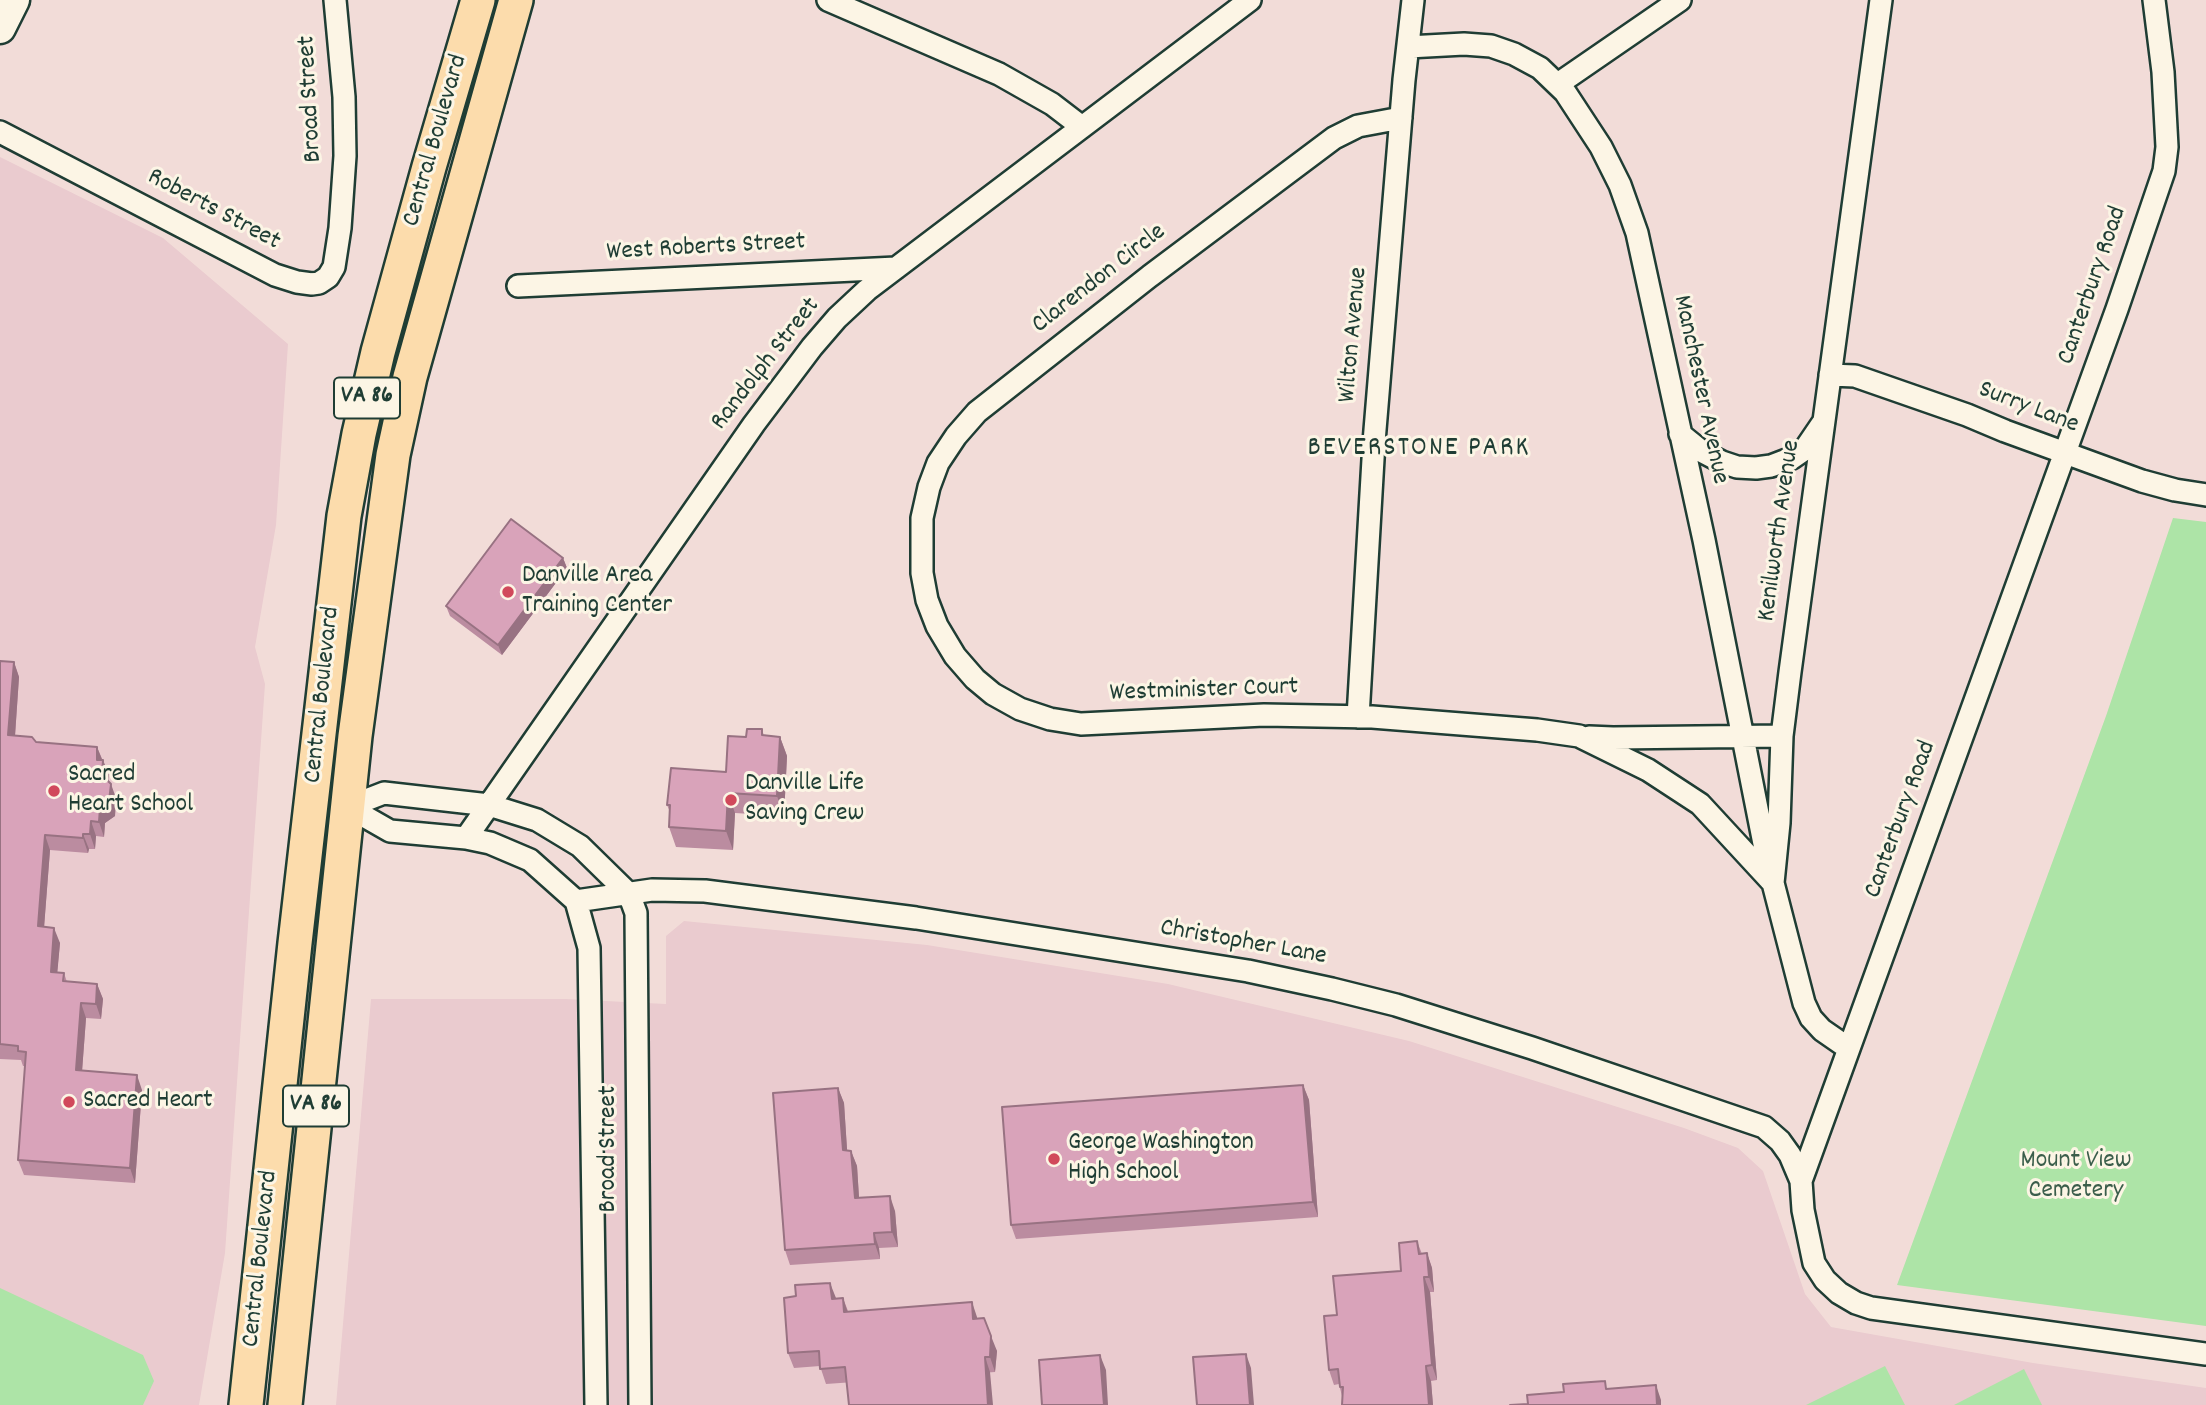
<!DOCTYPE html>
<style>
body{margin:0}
canvas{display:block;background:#f2dcd8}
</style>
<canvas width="2206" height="1405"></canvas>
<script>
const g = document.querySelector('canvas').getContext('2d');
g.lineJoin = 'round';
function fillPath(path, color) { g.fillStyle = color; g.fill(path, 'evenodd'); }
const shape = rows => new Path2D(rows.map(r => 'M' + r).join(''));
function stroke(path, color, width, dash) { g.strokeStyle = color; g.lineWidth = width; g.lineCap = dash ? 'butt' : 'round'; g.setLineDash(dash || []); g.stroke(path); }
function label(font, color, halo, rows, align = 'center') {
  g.font = font + ' Dekko,sans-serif'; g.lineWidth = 6; g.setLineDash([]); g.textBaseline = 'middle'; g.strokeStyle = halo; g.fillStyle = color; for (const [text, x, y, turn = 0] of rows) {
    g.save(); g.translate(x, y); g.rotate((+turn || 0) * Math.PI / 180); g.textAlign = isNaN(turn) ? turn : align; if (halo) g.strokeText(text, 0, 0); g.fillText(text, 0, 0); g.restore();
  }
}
const built = shape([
 [0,157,163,238,288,344,276,525,255,647,265,684,225,1253,199,1405,0,1405],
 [684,921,927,945,1168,984,1409,1041,1684,1128,1738,1148,1763,1171,1805,1294,1831,1327,2033,1363,2206,1388,2206,1405,336,1405,371,999,565,999,666,1004,666,936]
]);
const green = shape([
 [2173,518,2206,522,2206,1326,1897,1285,2106,716],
 [0,1288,143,1355,154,1381,143,1405,0,1405],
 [1885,1366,1905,1405,1806,1405],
 [2024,1369,2042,1405,1954,1405]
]);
const street = shape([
 [828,0,999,74,1052,104,1082,127],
 [2154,0,2163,72,2167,147,2164,171,2117,309,1801,1181,1803,1210,1814,1263,1825,1280,1839,1293,1856,1303,1871,1308,2206,1354],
 [1408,47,1464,44,1491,46,1514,54,1540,68,1565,92,1601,147,1620,185,1637,233,1704,540,1768,864],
 [1558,84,1680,0],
 [1401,118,1358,126,1334,138,1150,276,977,412,956,436,938,463,929,487,922,518,922,573,927,600,937,626,955,656,975,679,993,694,1020,709,1050,719,1081,724,1264,715,1372,717,1537,730,1579,736,1648,770,1700,804,1773,883],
 [0,132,275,275,297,282,312,284,319,283,328,277,334,267,340,228,345,156,344,97,335,0],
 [518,286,896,268],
 [1830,375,1855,376,1967,415,2005,431,2142,481,2175,490,2206,495],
 [1680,434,1701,451,1722,462,1737,467,1756,468,1771,466,1792,458,1805,449,1822,424],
 [1358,717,1374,442,1404,80,1413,0],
 [1589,737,1613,738,1782,736],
 [466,838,754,424,812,347,837,318,867,290,1250,0],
 [576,901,652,890,705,891,916,918,1248,971,1332,989,1396,1005,1532,1048,1764,1127,1780,1141,1790,1155,1801,1181],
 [576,901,530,860,490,843,466,838,390,831,348,807,384,793,489,805,537,820,580,846,629,894,636,913,640,1405],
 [576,901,589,948,596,1405],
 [1848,1048,1822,1030,1811,1018,1804,1003,1773,883,1779,823,1782,736,1790,672,1881,0]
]);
const secondary = shape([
 [0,28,14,0]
]);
const primary = shape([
 [246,1405,295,943,344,516,359,434,378,352,429,167,478,0],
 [285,1405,355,736,393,455,410,377,516,0]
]);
const wall = shape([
 [563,558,567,568,502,655,450,616,446,606],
 [0,661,14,662,19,677,15,736,36,742,97,747,109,775,108,781,116,798,115,816,105,823,104,837,96,836,95,849,89,849,88,853,50,850,44,927,60,943,57,973,64,973,67,982,97,984,103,999,101,1019,86,1018,82,1071,142,1090,135,1183,24,1175,18,1160,25,1066,23,1066,21,1060,0,1059],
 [762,729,764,736,780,737,787,756,784,816,735,813,733,850,676,847,669,827,670,812,667,805,726,772,746,737],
 [1303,1085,1309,1100,1318,1217,1016,1239,1011,1225],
 [838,1088,844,1103,847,1150,851,1151,857,1166,859,1198,895,1211,898,1247,879,1248,880,1259,790,1265,785,1250],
 [1417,1241,1422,1254,1427,1253,1432,1268,1434,1292,1430,1292,1437,1380,1431,1381,1433,1405,1342,1405,1342,1396,1339,1384,1334,1385,1329,1370,1337,1315,1401,1271],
 [843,1298,848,1311,977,1317,977,1319,997,1351,995,1372,826,1384,820,1366,794,1368,788,1353]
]);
const shadedWall = shape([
 [563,558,567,568,502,655,498,645],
 [14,662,19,677,14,750,8,735],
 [780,737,787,756,784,816,777,796],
 [97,747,103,762,97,760],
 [103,760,109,775,108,790,102,775],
 [111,784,116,798,115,816,105,823,104,837,99,822,100,808],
 [728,793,735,813,733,850,726,831],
 [91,821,96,836,95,849,90,834],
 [83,834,89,849,88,853,83,838],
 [45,835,50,850,43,941,38,926],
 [54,928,60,943,56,987,51,972],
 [97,984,103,999,101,1019,96,1004],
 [81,1003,86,1018,81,1085,76,1070],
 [137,1075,142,1090,135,1183,130,1168],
 [1303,1085,1309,1100,1318,1217,1313,1202],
 [838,1088,844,1103,848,1164,843,1150],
 [851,1151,857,1166,860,1213,855,1198],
 [890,1196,895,1211,898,1247,892,1232],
 [874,1233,879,1248,880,1259,875,1244],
 [1427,1253,1432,1268,1434,1292,1429,1277],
 [1424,1277,1430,1292,1437,1380,1432,1365],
 [830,1283,836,1298,837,1314,832,1299],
 [843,1298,848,1313,844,1312],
 [972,1302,977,1317,979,1334,973,1319],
 [991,1336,997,1351,995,1372,990,1357],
 [1246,1354,1251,1368,1254,1405,1250,1405],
 [1100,1355,1106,1370,1108,1405,1104,1405],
 [985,1357,990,1372,993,1405,988,1405],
 [1426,1366,1431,1381,1433,1405,1429,1405],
 [1656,1385,1661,1400,1661,1405,1657,1405]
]);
const building = shape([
 [511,519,563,558,498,645,446,606,511,519],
 [0,661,14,662,8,735,32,737,36,742,97,747,97,760,103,760,102,775,111,784,109,801,100,808,99,822,91,821,90,834,83,834,83,838,45,835,38,926,54,928,51,972,64,973,63,981,97,984,96,1004,81,1003,76,1070,137,1075,130,1168,18,1160,26,1052,18,1051,18,1046,0,1044,0,661],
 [747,729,762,729,762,735,780,737,777,796,728,793,726,831,669,827,670,805,667,805,671,768,726,772,728,736,746,737,747,729],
 [1303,1085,1313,1202,1011,1225,1002,1107,1303,1085],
 [838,1088,843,1150,851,1151,855,1198,890,1196,892,1232,874,1233,875,1244,785,1250,773,1093,838,1088],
 [1417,1241,1419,1254,1427,1253,1429,1277,1424,1277,1432,1365,1426,1366,1429,1405,1342,1405,1343,1387,1340,1387,1338,1369,1329,1370,1324,1316,1337,1315,1333,1276,1401,1271,1399,1243,1417,1241],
 [830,1283,832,1299,843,1298,844,1312,972,1302,973,1319,984,1318,991,1336,990,1357,985,1357,988,1405,849,1405,845,1367,820,1369,819,1351,788,1353,784,1298,796,1296,795,1285,830,1283],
 [1246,1354,1250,1405,1197,1405,1193,1357,1246,1354],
 [1100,1355,1104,1405,1042,1405,1039,1360,1100,1355],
 [1605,1381,1606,1389,1656,1385,1657,1405,1510,1405,1528,1404,1527,1395,1564,1392,1563,1384,1605,1381]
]);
const markers = [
 [508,592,7,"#d1495b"],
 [54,791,7,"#d1495b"],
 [731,800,7,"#d1495b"],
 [69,1102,7,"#d1495b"],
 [1054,1159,7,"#d1495b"]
];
const shields = [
 [367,398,66],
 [316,1106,66]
];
const shieldNames = [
 ["VA 86",367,398],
 ["VA 86",316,1106]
];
const streetNames = [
 ["Broad Street",312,99,-93],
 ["Central Boulevard",437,141,-74],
 ["Roberts Street",213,211,28],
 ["West Roberts Street",706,249,-3],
 ["Clarendon Circle",1100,280,-38],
 ["Canterbury Road",2094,286,-71],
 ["Wilton Avenue",1355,335,-85],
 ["Randolph Street",767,365,-52],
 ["Manchester Avenue",1699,390,78],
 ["Surry Lane",2028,409,21],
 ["Kenilworth Avenue",1781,531,-82],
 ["Westminister Court",1204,692,-2],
 ["Central Boulevard",324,695,-84],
 ["Canterbury Road",1902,820,-70],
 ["Christopher Lane",1243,944,10],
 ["Broad Street",610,1149,-90],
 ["Central Boulevard",262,1259,-84]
];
const poiNames = [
 ["Danville Area",522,577],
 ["Training Center",522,607],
 ["Sacred",68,776],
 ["Heart School",68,806],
 ["Danville Life",745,785],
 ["Saving Crew",745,815],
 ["Sacred Heart",83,1102],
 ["George Washington",1068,1144],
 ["High School",1068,1174]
];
const parkNames = [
 ["Mount View",2076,1162],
 ["Cemetery",2076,1192]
];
const neighbourhoodNames = [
 ["BEVERSTONE PARK",1419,450]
];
fillPath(built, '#eacbcf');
fillPath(green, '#ade4a7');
stroke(street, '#1f3d34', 26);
stroke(secondary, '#1f3d34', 35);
stroke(primary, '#1f3d34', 38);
stroke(street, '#fcf5e5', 21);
stroke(secondary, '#fcf5e5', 30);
stroke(primary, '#fcdcac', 33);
fillPath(wall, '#bb8ca0');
fillPath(shadedWall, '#987282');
fillPath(building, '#d9a3ba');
stroke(building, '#987282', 2);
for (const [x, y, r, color] of markers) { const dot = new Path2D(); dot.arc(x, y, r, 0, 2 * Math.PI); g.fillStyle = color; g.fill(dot); stroke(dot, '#fcf5e5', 2.5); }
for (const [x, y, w] of shields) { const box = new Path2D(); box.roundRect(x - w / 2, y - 20.5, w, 41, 5); g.fillStyle = '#fcf5e5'; g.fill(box); stroke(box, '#1f3d34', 2); }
label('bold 24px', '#1f3d34', null, shieldNames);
label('26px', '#1f3d34', '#fcf5e5', streetNames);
label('26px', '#1f3d34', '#fcf5e5', poiNames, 'left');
label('26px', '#3b5e4b', '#fcf5e5', parkNames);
g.letterSpacing = '2px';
label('28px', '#1f3d34', '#fcf5e5', neighbourhoodNames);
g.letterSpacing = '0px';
</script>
